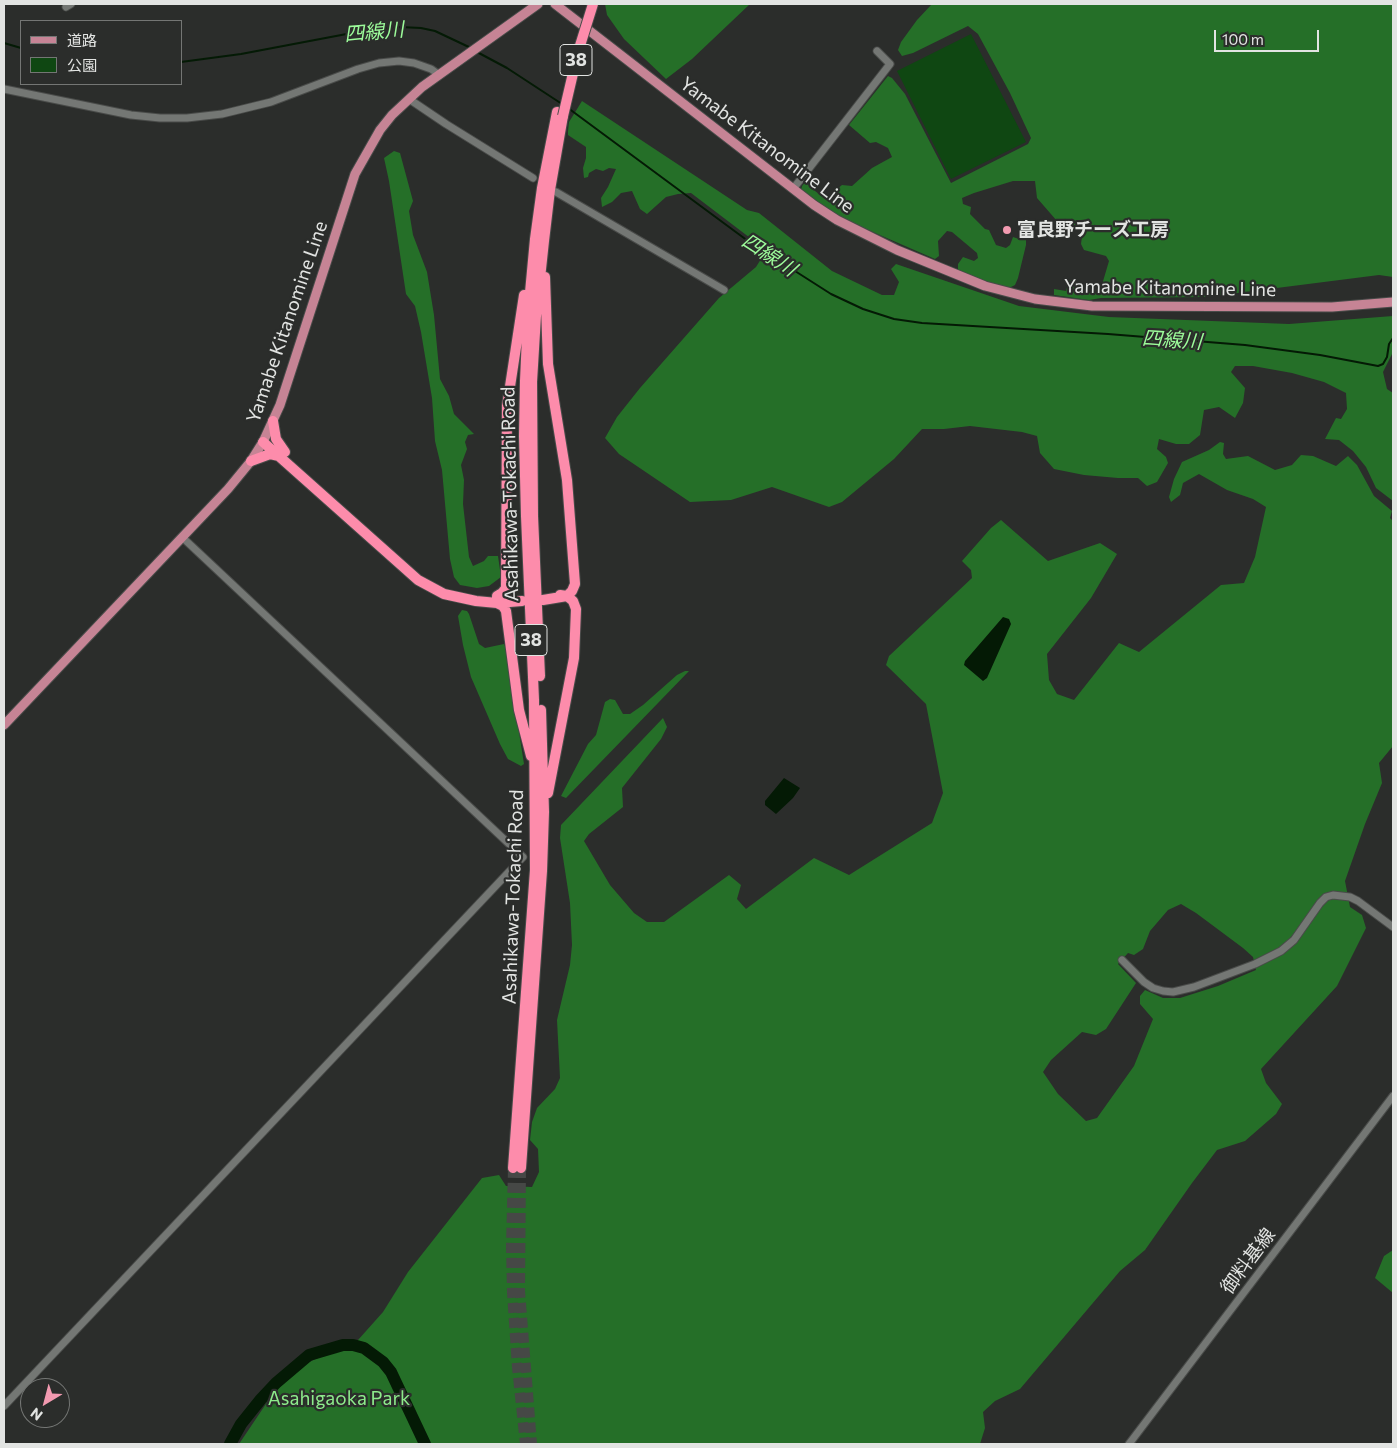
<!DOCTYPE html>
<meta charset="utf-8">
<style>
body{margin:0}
#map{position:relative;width:1397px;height:1448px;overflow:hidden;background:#2b2d2b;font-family:Commissioner,"Noto Sans JP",sans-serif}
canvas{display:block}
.frame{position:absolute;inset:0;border:5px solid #e2e4e2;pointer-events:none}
.legend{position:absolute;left:20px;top:20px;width:162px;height:65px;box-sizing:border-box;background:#2b2d2b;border:1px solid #747674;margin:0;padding:6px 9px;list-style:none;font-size:15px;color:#e2e4e2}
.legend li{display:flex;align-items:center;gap:10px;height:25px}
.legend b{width:25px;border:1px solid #747674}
.north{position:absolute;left:20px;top:1378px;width:50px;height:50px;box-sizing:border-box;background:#2b2d2b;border:1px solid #747674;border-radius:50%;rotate:217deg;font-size:14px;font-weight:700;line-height:20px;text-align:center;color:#e2e4e2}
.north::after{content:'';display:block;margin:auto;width:18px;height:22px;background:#f29ab0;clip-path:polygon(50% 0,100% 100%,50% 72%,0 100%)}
.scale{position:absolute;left:1214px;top:30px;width:105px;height:22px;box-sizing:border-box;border:2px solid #e2e4e2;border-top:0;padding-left:6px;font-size:15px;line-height:18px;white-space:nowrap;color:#e2e4e2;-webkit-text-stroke:4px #2b2d2b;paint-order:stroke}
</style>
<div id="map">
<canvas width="1397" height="1448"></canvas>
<div class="frame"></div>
<ul class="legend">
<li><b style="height:6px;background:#c68495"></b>道路</li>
<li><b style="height:14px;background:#0f4712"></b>公園</li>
</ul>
<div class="north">N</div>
<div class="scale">100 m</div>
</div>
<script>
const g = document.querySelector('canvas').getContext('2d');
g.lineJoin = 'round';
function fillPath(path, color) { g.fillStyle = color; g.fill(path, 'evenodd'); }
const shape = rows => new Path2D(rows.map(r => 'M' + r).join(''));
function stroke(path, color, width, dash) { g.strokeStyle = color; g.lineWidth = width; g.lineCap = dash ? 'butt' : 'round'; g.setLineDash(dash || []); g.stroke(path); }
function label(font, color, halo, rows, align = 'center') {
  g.font = font + ' Commissioner,"Noto Sans JP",sans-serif'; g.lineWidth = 4.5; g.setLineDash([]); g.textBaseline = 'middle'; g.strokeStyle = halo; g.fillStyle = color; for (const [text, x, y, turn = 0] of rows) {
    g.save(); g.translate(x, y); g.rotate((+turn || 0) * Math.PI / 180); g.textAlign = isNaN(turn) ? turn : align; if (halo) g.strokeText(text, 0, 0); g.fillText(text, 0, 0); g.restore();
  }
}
const green = shape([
 [971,34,1026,142,951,179,897,71]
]);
const forest = shape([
 [605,4,750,4,692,59,666,79,624,39,607,15],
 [932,4,1393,4,1393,277,1379,275,1206,297,1101,298,1089,300,1054,295,1054,289,1066,291,1069,280,1101,288,1109,261,1106,256,1084,250,1081,244,1083,228,1057,221,1037,198,1035,181,1013,181,974,193,962,198,963,204,971,207,970,214,985,229,989,230,996,245,1006,248,1010,245,1013,237,1019,239,1022,236,1026,240,1026,245,1018,278,1015,285,1009,288,994,286,958,270,958,264,963,257,974,261,978,258,977,253,952,232,947,231,938,241,939,256,935,259,843,219,801,190,802,186,811,175,816,179,815,191,823,197,827,197,842,185,852,186,872,168,892,157,888,148,876,142,870,143,849,125,888,76,892,78,905,94,951,183,1028,144,1031,138,1010,93,978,34,968,26,913,53,902,56,898,50,901,42,917,20],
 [582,101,747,210,759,213,832,271,882,295,894,295,899,282,891,269,896,264,1019,306,1109,317,1289,324,1393,316,1393,352,1383,372,1387,389,1393,393,1393,501,1376,488,1366,467,1353,451,1339,440,1325,439,1336,418,1341,419,1347,409,1346,393,1324,382,1292,373,1253,366,1235,366,1231,372,1245,388,1243,403,1235,418,1219,407,1204,410,1200,435,1189,444,1176,444,1159,439,1157,449,1166,457,1168,463,1157,482,1147,486,1138,478,1118,478,1084,475,1054,469,1040,453,1037,436,1022,432,970,426,944,429,922,429,894,459,842,502,829,507,772,487,731,500,690,502,619,454,605,438,617,417,640,388,719,298,756,267,761,259,762,247,691,193,678,194,666,197,647,214,640,209,632,191,621,193,612,202,602,207,601,198,608,187,616,169,609,168,603,171,596,169,589,173,588,177,584,178,583,168,586,158,586,147,568,135,568,131,569,122],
 [394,151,400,153,413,201,409,211,413,235,427,272,434,315,440,379,449,396,454,414,474,434,468,435,465,442,467,449,461,465,464,480,463,504,469,557,473,566,484,561,488,556,498,556,501,577,489,586,477,588,460,585,454,577,450,559,442,470,435,441,432,398,421,332,415,306,406,294,389,181,384,158],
 [1220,442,1224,443,1223,454,1226,459,1248,456,1275,470,1292,465,1301,455,1313,456,1336,466,1348,456,1357,465,1374,496,1392,511,1390,518,1393,521,1393,746,1379,763,1382,783,1365,824,1345,881,1350,907,1362,915,1366,928,1337,986,1261,1069,1266,1083,1282,1104,1276,1114,1245,1141,1217,1150,1192,1183,1145,1250,1120,1271,1020,1389,995,1401,983,1412,985,1428,980,1444,239,1444,274,1392,307,1363,358,1340,383,1312,408,1272,482,1178,499,1175,506,1186,532,1187,539,1172,538,1149,530,1140,532,1122,537,1108,555,1089,560,1078,557,1020,570,965,572,945,570,903,560,838,561,825,663,718,667,727,661,739,622,788,623,807,589,834,584,841,610,885,634,913,647,922,664,922,729,875,741,885,737,899,746,909,814,858,849,875,932,823,943,793,926,704,886,665,889,656,972,578,971,570,962,561,991,528,1001,520,1048,561,1100,543,1117,554,1091,598,1047,654,1049,680,1057,694,1074,700,1119,643,1139,652,1221,585,1244,583,1255,557,1266,507,1253,499,1227,490,1199,474,1183,483,1180,495,1171,502,1169,497,1174,479,1182,462,1209,450],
 [1181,904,1196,913,1243,948,1253,957,1256,970,1218,986,1180,998,1163,998,1145,990,1140,996,1140,1004,1153,1019,1134,1066,1097,1118,1086,1121,1058,1094,1043,1072,1051,1060,1082,1032,1096,1035,1106,1029,1136,983,1118,964,1128,953,1134,955,1143,949,1150,931,1168,910],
 [462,610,467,611,469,614,479,644,485,648,504,644,506,649,524,764,521,766,508,759,500,744,471,677,463,645,458,616],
 [685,671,689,671,566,798,561,796,588,744,596,735,605,702,610,699,615,700,623,714,630,714,643,705,677,675],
 [1393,1250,1393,1293,1375,1278,1384,1256]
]);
const water = shape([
 [1003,617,1009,619,1011,624,987,678,983,681,964,665,965,661],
 [784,778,800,788,793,798,776,814,765,805,765,801]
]);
const stream = shape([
 [4,43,21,48],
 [477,52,507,68,562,104],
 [181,62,241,54,373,29,400,27,421,28,435,31,471,48],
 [568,108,748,241,831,294,863,309,894,319,922,323,1108,334,1245,345,1320,355,1378,366,1383,364,1387,357,1389,344,1393,338]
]);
const river = shape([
 [230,1444,241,1424,261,1399,276,1383,309,1355,343,1345,353,1345,364,1348,383,1362,391,1372,425,1444]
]);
const highwayTunnel = shape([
 [513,1168,511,1246,512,1292,517,1367,525,1444],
 [521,1168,520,1291,532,1444]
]);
const minor = shape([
 [66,7,71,4],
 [4,89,131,115,160,118,187,118,222,114,271,102,358,69,379,63,399,61,414,63,431,69,438,74],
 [409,99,446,124,533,178],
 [793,189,890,64,877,51],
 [556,192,724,290],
 [1122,960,1144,982,1153,988,1163,991,1173,992,1194,987,1255,964,1281,951,1294,940,1320,903,1326,897,1333,895,1350,897,1358,901,1393,927],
 [4,1406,523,857,182,537],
 [1129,1444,1393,1096]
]);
const major = shape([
 [555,4,814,205,837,220,897,250,985,286,1035,299,1092,306,1332,307,1393,302],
 [4,725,228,489,251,461,263,442,280,405,355,174,380,130,392,115,422,87,538,4]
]);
const highway = shape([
 [273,421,276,439,285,452],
 [263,442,418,580,444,594,476,601,497,603,522,601],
 [251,461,270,454,279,456],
 [497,596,502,593,506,588,507,406,524,295],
 [543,600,567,596,572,591,575,584,567,480,548,364,545,277],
 [497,603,503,606,506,611,519,710,531,756],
 [540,676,533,516,532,382,536,316,544,241,550,190,563,116],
 [548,793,574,658,576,609,573,601,567,596,560,595],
 [513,1168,535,870,534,700,526,516,524,436,525,381,528,314,535,239,542,188,557,112],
 [521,1168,542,871,544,812,541,710]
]);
const highwayBridge = shape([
 [563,116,578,52,593,4]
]);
const markers = [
 [1007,230,5,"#f29ab0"]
];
const shields = [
 [576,60,32],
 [531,640,32]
];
const shieldNames = [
 ["38",576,60],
 ["38",531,640]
];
const streetNames = [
 ["Yamabe Kitanomine Line",767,145,37],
 ["Yamabe Kitanomine Line",1170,288,1],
 ["Yamabe Kitanomine Line",287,322,-71],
 ["Asahikawa-Tokachi Road",510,494,-91],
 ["Asahikawa-Tokachi Road",513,897,-88],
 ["御料基線",1248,1261,-53]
];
const poiNames = [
 ["富良野チーズ工房",1017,230]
];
const parkNames = [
 ["Asahigaoka Park",339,1399]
];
const waterNames = [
 ["四線川",374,32,-5],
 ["四線川",769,255,33],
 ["四線川",1172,340,4]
];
fillPath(green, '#0f4712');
fillPath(forest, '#256f28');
fillPath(water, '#041a05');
stroke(stream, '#041a05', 2);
stroke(river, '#041a05', 12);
stroke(highwayTunnel, '#464846', 10, [10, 5]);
stroke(minor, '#494b49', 9);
stroke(major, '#494b49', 11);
stroke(highway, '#494b49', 12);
stroke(minor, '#747774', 7);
stroke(major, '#c68495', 9);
stroke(highway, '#fd8cab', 10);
stroke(highwayBridge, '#494b49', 12, []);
stroke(highwayBridge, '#fd8cab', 10);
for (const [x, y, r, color] of markers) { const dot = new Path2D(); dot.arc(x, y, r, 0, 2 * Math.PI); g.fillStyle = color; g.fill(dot); stroke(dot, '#2b2d2b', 2); }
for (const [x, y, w] of shields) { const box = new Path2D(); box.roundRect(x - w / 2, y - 15.5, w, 31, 4); g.fillStyle = '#2b2d2b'; g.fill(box); stroke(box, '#e2e4e2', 1); }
label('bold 18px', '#e2e4e2', null, shieldNames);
label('19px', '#e2e4e2', '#2b2d2b', streetNames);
label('bold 19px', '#e2e4e2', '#2b2d2b', poiNames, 'left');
label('19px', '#8deb8b', '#2b2d2b', parkNames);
label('italic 20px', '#9cfb9a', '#2b2d2b', waterNames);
</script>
